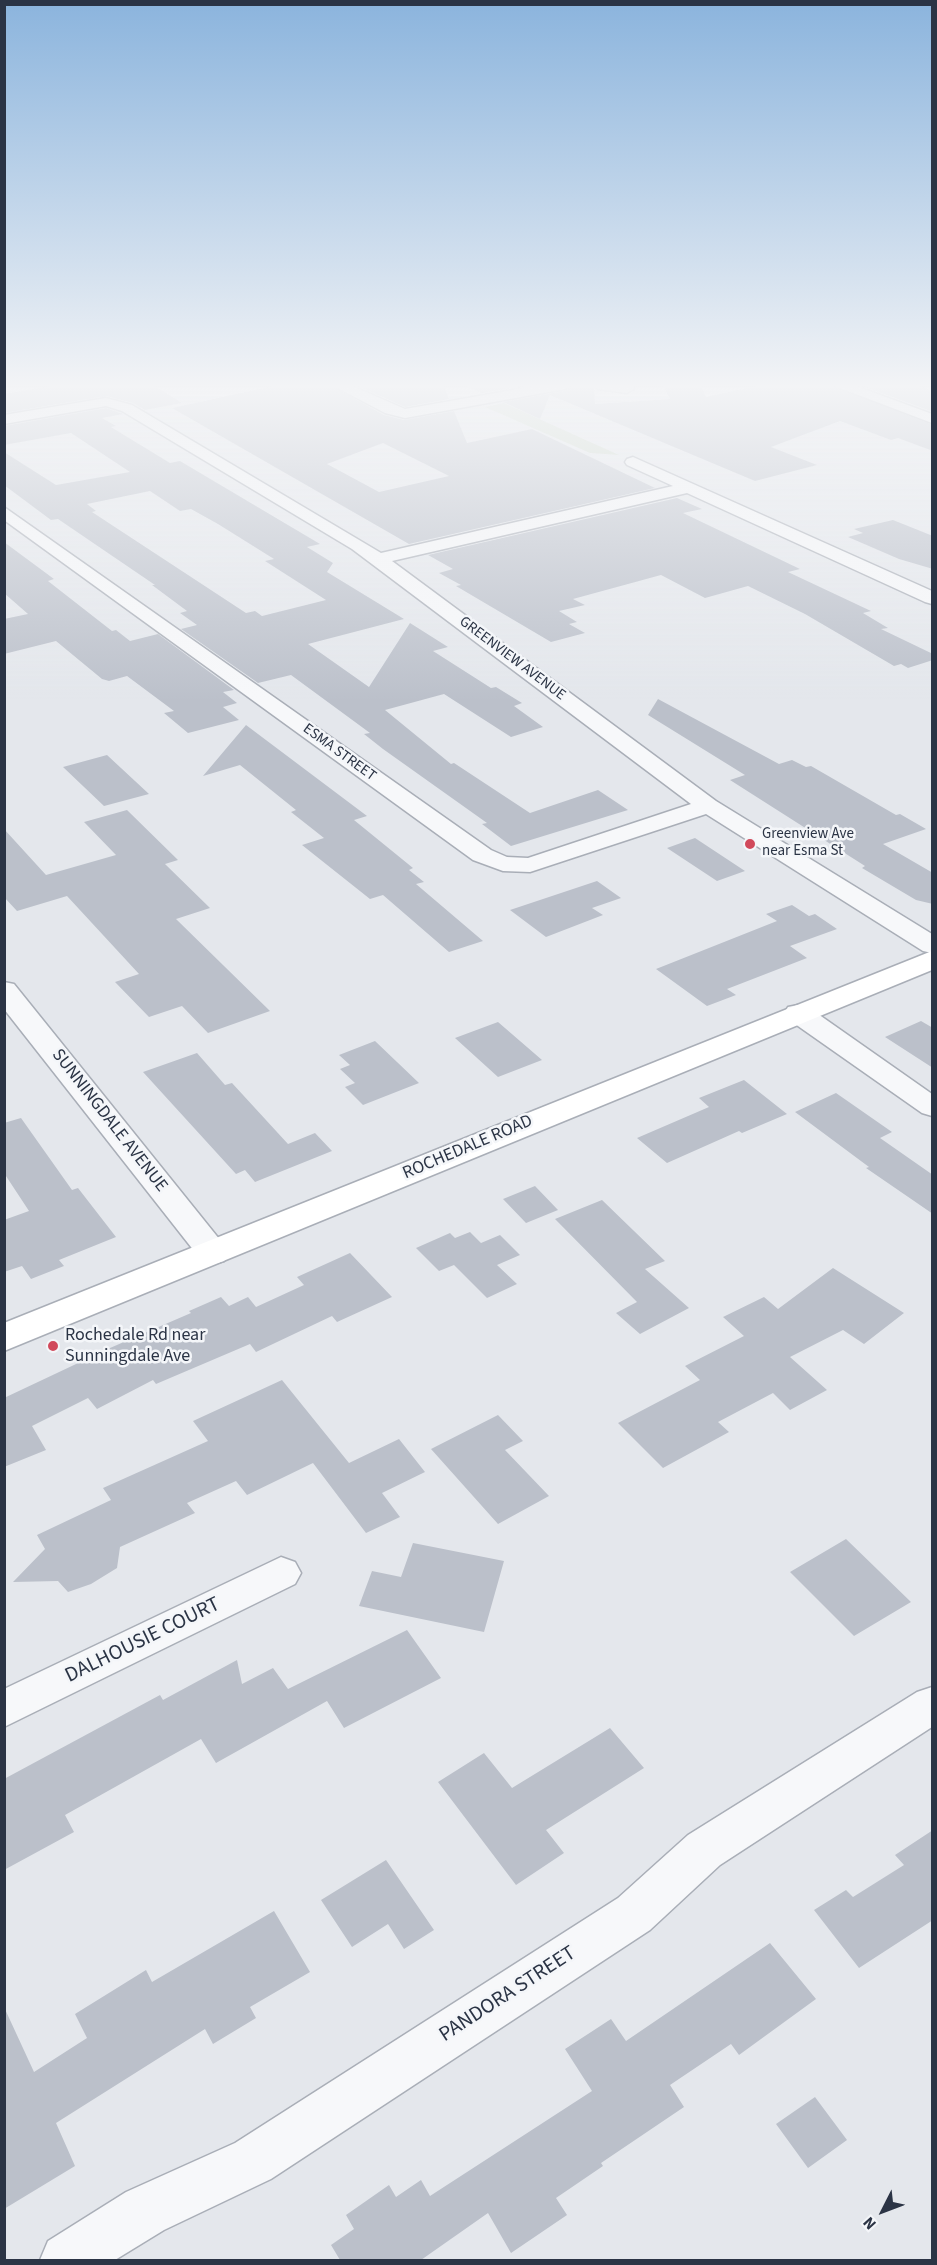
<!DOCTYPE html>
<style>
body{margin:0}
#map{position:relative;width:937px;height:2265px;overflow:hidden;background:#e4e7ec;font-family:"Source Sans 3",sans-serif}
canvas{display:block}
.frame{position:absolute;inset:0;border:6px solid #2b3445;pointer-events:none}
.north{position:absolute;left:853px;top:2181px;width:60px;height:60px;-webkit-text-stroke:4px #f4f6f9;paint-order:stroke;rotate:228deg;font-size:16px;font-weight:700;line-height:24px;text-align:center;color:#2b3445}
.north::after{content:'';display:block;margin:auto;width:21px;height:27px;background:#2b3445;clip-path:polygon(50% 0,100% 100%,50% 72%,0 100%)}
</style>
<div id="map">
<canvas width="937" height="2265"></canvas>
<div class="frame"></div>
<div class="north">N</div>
</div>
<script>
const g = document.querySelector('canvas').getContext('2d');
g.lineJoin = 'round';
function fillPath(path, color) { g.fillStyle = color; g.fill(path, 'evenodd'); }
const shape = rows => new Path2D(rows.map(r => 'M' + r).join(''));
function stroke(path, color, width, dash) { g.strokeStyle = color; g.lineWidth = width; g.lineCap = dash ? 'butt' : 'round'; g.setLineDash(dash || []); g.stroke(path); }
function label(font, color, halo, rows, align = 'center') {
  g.font = font + ' "Source Sans 3",sans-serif'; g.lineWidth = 5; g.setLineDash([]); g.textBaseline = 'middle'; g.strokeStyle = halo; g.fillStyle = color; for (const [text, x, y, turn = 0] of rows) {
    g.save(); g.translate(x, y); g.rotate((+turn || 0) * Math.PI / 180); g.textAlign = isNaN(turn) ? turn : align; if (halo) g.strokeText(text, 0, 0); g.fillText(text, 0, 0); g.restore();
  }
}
const green = shape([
 [504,403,619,455,590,453,485,407]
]);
const building = shape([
 [56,385,153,385,182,403,145,410,133,403,106,396,4,413,4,394],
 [278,385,330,385,384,415,404,420,454,411,467,443,532,429,655,488,409,544,172,408],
 [383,443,449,476,379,492,327,464],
 [356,385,443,385,449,399,405,407],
 [464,385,528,385,482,393],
 [574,385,589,385,594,389,595,404,670,399,663,386,700,385,706,397,761,385,830,385,933,425,933,451,898,438,891,440,840,421,771,447,817,465,755,481,550,395,540,419,503,402,565,391],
 [860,385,917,385,933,391,933,412],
 [106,408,123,414,102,418,116,426,111,427,170,463,180,461,320,544,307,547,333,563,327,572,404,619,308,644,369,687,410,623,448,647,433,651,491,688,496,687,522,703,514,706,543,727,511,737,444,694,385,710,451,764,454,763,530,813,598,790,628,810,511,846,482,824,487,823,383,749,364,734,370,733,291,675,258,683,181,629,197,625,180,613,187,611,152,585,155,585,58,519,51,520,4,485,4,452,56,485,130,472,71,433,4,445,4,426],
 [150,491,180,511,191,509,218,524,274,559,265,561,326,600,262,616,255,611,246,613,92,512,96,511,87,504],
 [677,498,702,509,683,513,800,569,788,572,871,611,863,613,888,628,881,629,933,654,933,660,908,668,901,664,894,666,805,614,748,586,705,598,661,575,573,599,585,605,559,611,577,622,569,624,585,633,551,642,456,586,461,585,439,573,453,569,428,555],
 [893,520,933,536,933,569,899,559,848,537,863,533,854,529],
 [4,542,54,579,48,581,112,631,116,630,130,641,158,634,234,690,223,692,237,703,223,707,239,720,188,733,164,713,174,711,127,676,109,681,102,679,56,641,4,654,4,619,28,614,4,593],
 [658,699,779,764,792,760,806,767,811,766,896,815,900,814,926,829,883,844,933,873,933,904,916,900,862,868,865,866,730,780,745,775,648,715],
 [246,725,367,816,354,820,413,868,409,870,424,882,416,884,483,941,449,952,383,895,370,899,302,845,324,838,291,812,296,810,240,765,203,776],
 [107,755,149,794,104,806,63,767],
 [127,810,178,860,165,864,210,908,176,919,270,1011,208,1033,182,1006,149,1017,115,982,139,974,67,896,17,911,4,897,4,829,46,875,116,855,84,822],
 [695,838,745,871,717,881,667,848],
 [597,881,621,898,592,908,603,915,546,937,510,910],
 [792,905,809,916,815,914,837,929,790,946,807,958,727,989,736,995,707,1006,656,969,777,921,766,914],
 [921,1021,933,1028,933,1068,885,1037],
 [498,1022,542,1060,498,1077,455,1038],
 [375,1041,419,1083,363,1105,345,1087,355,1083,340,1069,350,1065,339,1055],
 [197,1053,225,1085,232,1083,288,1144,315,1133,332,1151,255,1182,245,1170,236,1174,143,1072],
 [744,1080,787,1114,742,1133,739,1131,667,1163,637,1138,709,1107,699,1098],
 [836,1093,892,1132,880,1138,933,1175,933,1214,866,1168,869,1167,795,1112],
 [21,1118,72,1190,78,1188,116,1237,59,1260,64,1266,31,1279,22,1266,4,1272,4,1220,29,1211,4,1173,4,1123],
 [535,1186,558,1210,526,1223,503,1199],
 [602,1200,665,1261,645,1269,689,1308,640,1334,616,1313,637,1302,555,1219],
 [470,1232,481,1243,500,1235,520,1255,497,1265,517,1284,487,1298,454,1265,439,1271,416,1248,450,1233,455,1238],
 [350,1253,392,1297,337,1322,332,1316,256,1352,250,1344,156,1384,153,1380,97,1409,88,1398,32,1426,46,1450,4,1467,4,1398,110,1348,191,1313,189,1311,221,1297,229,1306,248,1297,256,1307,304,1285,297,1277],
 [833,1268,904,1313,864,1344,843,1330,790,1357,827,1390,790,1410,773,1393,718,1422,729,1432,663,1468,618,1423,700,1380,685,1366,744,1336,723,1317,764,1297,778,1309],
 [282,1380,349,1463,399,1439,425,1472,382,1493,400,1517,366,1533,313,1463,247,1495,236,1481,187,1503,195,1513,120,1547,117,1568,91,1584,68,1592,58,1581,13,1582,45,1549,37,1535,111,1500,103,1488,208,1441,193,1421],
 [498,1415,523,1441,505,1450,549,1496,498,1524,431,1449],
 [846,1539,911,1602,854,1636,790,1572],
 [413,1543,504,1561,484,1632,359,1606,372,1571,401,1577],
 [407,1630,441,1678,344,1728,327,1701,216,1763,201,1739,65,1815,74,1832,4,1870,4,1779,160,1695,163,1700,237,1660,242,1684,273,1668,288,1689],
 [610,1728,644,1768,546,1830,564,1853,516,1885,438,1782,484,1753,512,1788],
 [933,1830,933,1920,859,1968,814,1910,846,1890,853,1897,904,1865,895,1855],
 [386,1860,434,1930,404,1949,388,1924,352,1947,321,1900],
 [274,1911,310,1972,250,2007,256,2018,213,2044,205,2029,56,2123,75,2166,4,2209,4,2007,34,2072,87,2038,75,2014,146,1970,152,1982],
 [770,1943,816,1999,739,2055,731,2044,670,2085,684,2107,601,2163,603,2166,556,2198,567,2215,511,2253,488,2213,421,2260,340,2260,331,2245,354,2229,346,2215,389,2185,396,2197,421,2180,430,2196,592,2091,565,2049,611,2019,626,2041],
 [815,2097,847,2140,808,2168,776,2124]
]);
const minor = shape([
 [332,385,350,385,405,409,541,385,572,385,565,389,405,418,385,413,332,385],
 [591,385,629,385,634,389,627,393,598,389,591,385],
 [832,385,853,385,932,414,932,423,832,385],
 [106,398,132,405,381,553,673,486,627,465,625,462,627,459,633,457,932,591,932,604,925,602,687,493,392,561,716,801,932,934,932,953,923,951,706,814,530,872,503,871,473,860,4,520,4,507,491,850,507,857,528,858,691,804,352,549,122,411,106,406,4,424,4,415,106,398],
 [4,982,14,984,224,1245,229,1253,224,1261,213,1264,202,1261,4,1009,4,982],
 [798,1005,808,1007,932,1094,932,1116,922,1113,788,1019,784,1013,788,1007,798,1005],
 [281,1557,295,1562,301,1573,295,1584,4,1727,4,1689,281,1557],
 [932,1687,932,1727,720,1865,650,1930,271,2179,164,2230,115,2260,40,2260,48,2241,126,2192,235,2143,618,1898,688,1835,917,1692,932,1687]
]);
const secondary = shape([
 [932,951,932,970,4,1351,4,1323,932,951]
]);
const markers = [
 [750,844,6,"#d1495b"],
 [53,1346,6,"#d1495b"]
];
const farStreetnames = [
 ["GREENVIEW AVENUE",512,659,37],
 ["ESMA STREET",339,753,36]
];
const farPoinames = [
 ["Greenview Ave",762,835],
 ["near Esma St",762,852]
];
const streetNames = [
 ["SUNNINGDALE AVENUE",109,1121,52],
 ["ROCHEDALE ROAD",468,1148,-23]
];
const poiNames = [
 ["Rochedale Rd near",65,1336],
 ["Sunningdale Ave",65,1357]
];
const nearStreetnames = [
 ["DALHOUSIE COURT",143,1641,-26],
 ["PANDORA STREET",508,1995,-33]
];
fillPath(green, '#c9d6c5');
fillPath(building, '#bbc0ca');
stroke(minor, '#a9aeb7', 3);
stroke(secondary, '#a9aeb7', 3);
fillPath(minor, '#f7f8fa');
fillPath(secondary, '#fff');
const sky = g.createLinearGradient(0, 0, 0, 702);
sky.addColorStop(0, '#8bb4dd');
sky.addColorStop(0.55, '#f3f4f6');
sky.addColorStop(1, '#f3f4f600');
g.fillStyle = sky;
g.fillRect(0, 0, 937, 702);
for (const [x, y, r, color] of markers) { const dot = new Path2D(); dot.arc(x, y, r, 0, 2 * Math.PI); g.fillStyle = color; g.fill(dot); stroke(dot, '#f4f6f9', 2); }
label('15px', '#2b3445', '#f4f6f9', farStreetnames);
label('15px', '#2b3445', '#f4f6f9', farPoinames, 'left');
label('18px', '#2b3445', '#f4f6f9', streetNames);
label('18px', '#2b3445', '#f4f6f9', poiNames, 'left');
label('21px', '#2b3445', '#f4f6f9', nearStreetnames);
</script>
